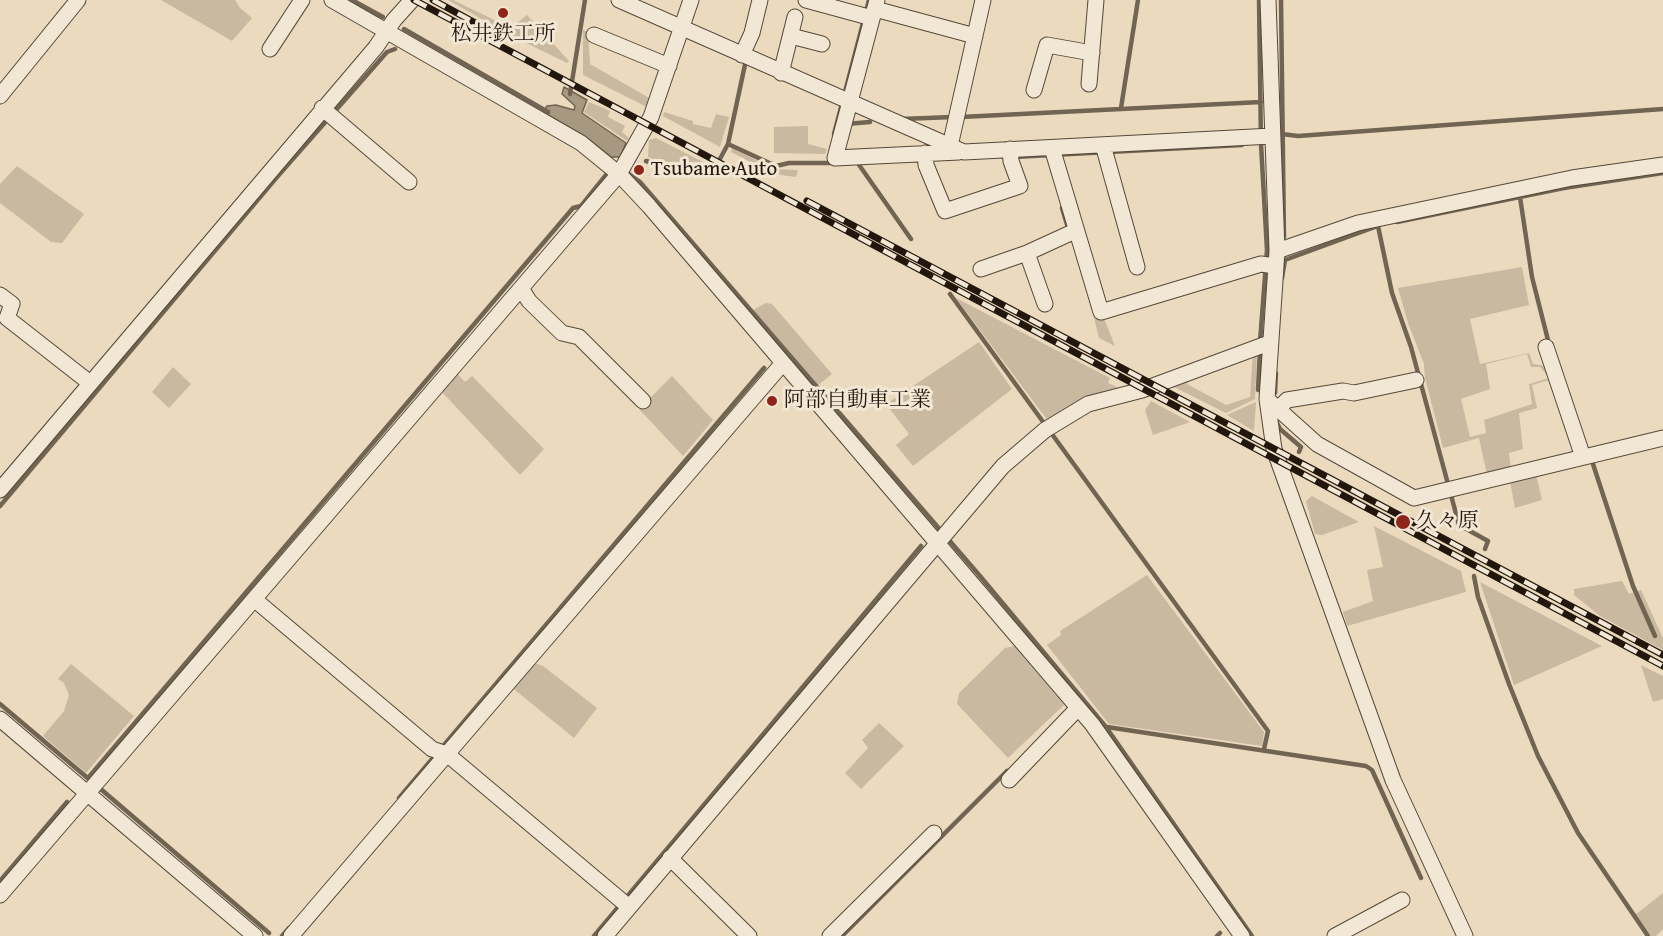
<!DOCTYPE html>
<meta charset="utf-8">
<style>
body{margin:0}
canvas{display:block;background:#ebdabe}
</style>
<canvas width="1663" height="936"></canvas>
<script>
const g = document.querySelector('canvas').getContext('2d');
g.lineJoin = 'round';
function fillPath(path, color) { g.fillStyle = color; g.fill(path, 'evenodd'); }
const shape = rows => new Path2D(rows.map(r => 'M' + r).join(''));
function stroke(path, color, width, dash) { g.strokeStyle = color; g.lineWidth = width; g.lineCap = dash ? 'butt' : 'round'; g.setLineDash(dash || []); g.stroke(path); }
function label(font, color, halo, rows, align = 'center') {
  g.font = font + ' "Gentium Book Plus","Noto Serif JP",serif'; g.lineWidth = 6; g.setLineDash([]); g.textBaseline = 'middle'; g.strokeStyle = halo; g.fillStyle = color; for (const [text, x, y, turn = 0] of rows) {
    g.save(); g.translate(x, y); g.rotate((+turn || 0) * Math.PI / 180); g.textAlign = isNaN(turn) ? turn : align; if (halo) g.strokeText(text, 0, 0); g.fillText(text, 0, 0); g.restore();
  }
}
const green = shape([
 [161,0,235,0,240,8,252,18,232,41],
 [448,0,453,0,511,28,527,15,569,61,567,63,510,35],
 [583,30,588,32,590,64,651,99,647,107,583,75],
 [589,102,610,111,608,117,625,126,622,132,629,138,627,141,584,112],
 [664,112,693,121,693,124,711,128,716,114,729,117,720,147,663,116],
 [808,126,808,144,827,149,825,154,774,153,774,127],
 [656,138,703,162,661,162,648,157,649,140],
 [732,148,774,169,798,170,796,177,781,175,763,168,731,152],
 [17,166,84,214,62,243,51,242,0,203,0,184],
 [1522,267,1529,305,1470,319,1480,364,1529,353,1533,364,1541,365,1548,369,1552,379,1532,385,1537,408,1519,413,1523,449,1509,453,1511,470,1487,475,1479,438,1443,448,1425,378,1424,364,1408,323,1398,288],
 [1527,354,1531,367,1540,367,1549,378,1529,384,1532,404,1484,420,1486,433,1470,437,1461,399,1490,389,1486,364],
 [956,298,1110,378,1108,383,1119,388,1093,395,1061,410,1048,421],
 [766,303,772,304,832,374,817,386,753,310],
 [1093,314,1103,316,1115,346,1099,338],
 [979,342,1012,389,913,466,896,445,909,434,886,404],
 [1253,353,1257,353,1255,399,1226,413,1174,387,1175,383,1189,379,1187,384,1226,405,1250,397],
 [173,367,191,384,169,408,152,392],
 [456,372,465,382,472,376,544,449,520,475,440,390],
 [672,376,713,420,683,456,639,409],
 [1151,401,1190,422,1153,435,1145,410],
 [1256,402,1254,431,1227,415],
 [1536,474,1542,500,1515,508,1510,481],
 [1312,496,1359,522,1322,535,1315,534,1306,501],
 [1374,526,1461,571,1466,592,1347,626,1343,612,1373,601,1367,570,1383,567],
 [1147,575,1264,732,1262,746,1109,724,1047,645,1061,635,1060,631],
 [1622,581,1629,594,1641,590,1663,638,1663,650,1600,616,1574,595,1574,589],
 [1480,582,1602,646,1514,685],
 [1014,646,1064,705,1008,758,957,704,959,693,1005,648],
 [534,663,543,666,597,708,574,738,510,686],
 [71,664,134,716,86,773,43,736,64,711,69,695,64,683,58,679],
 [1641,665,1663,676,1663,699,1653,702],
 [879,723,904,746,861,789,845,773,868,748,862,740],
 [1663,893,1663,929,1656,936,1651,936,1635,915]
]);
const water = shape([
 [564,87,587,100,582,113,626,143,620,157,611,157,586,137,543,112,547,106,556,105,574,110,575,106,562,94,564,87]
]);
const stream = shape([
 [352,0,383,17],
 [1259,0,1261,144,1267,250,1260,342],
 [1281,0,1284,237],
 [404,29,548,112],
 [570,94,585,0],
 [1121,108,1138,0],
 [961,117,1261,102],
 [901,119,953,117],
 [846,124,870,122],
 [834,134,869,0],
 [1282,134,1298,136,1663,109],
 [728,144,746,60],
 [1014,157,1242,145],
 [646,161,668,167,715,168,728,144,776,166,789,163,835,163],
 [857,162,911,239],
 [629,174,640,182,980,576,1106,727,1252,936],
 [1520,197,1532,277,1549,344],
 [1062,208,1069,231],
 [1397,222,1564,188,1663,173],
 [1378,226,1392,293,1411,347,1448,484],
 [1285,260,1375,227],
 [1282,278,1285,260],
 [950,294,1268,731,1264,749],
 [1260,350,1258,390,1261,390],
 [1275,393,1276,373],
 [1276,421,1280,429,1301,447,1299,452],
 [1592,461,1633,586,1655,636],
 [1451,495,1459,525,1488,541,1485,549],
 [0,506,277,177,387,52,395,49],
 [1474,576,1478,597,1509,684,1538,756,1578,833,1648,936],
 [0,704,90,780],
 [1107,727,1366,766,1372,770,1421,878],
 [88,778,573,208,581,206,606,175],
 [96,785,269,933],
 [399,798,764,368],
 [0,881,67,802],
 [282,936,289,928],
 [594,936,921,546],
 [842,936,1007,771],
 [1217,936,1220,933]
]);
const minor = shape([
 [332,0,581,143,619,174,649,206,1092,724,1242,936],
 [619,0,964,152,1272,136],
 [806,0,872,18],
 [877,0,835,158,959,152],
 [1268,0,1277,251,1267,399,1317,444,1414,498,1663,438],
 [875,9,975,36],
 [594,35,669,66],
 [791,36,822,44],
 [270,49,302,0],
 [742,55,752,33,760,0],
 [781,73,795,17],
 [1089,84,1096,0],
 [1034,90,1047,45,1092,53],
 [0,96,78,0],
 [322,108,409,182],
 [1103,145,1137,267],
 [950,146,983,0],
 [1052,148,1101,312,1261,264,1275,266],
 [925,153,926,165,945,211,1020,186,1011,161,1010,149],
 [1277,251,1358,223,1572,178,1663,165],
 [1027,253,1045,304],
 [981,269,1027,253,1075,231],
 [521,288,529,301,562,333,579,337,643,401],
 [0,295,12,304,7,318,90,383],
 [1546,347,1583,457],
 [1267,399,1274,449,1393,780,1465,936],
 [1277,410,1287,400,1343,391,1354,393,1416,380],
 [0,490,376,47,394,20,412,0],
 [254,599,432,749,447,754],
 [0,719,255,936],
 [1009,780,1078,708],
 [670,858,749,936],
 [0,895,619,174,651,117,691,0],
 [629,907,447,754,783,363],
 [291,936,447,754],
 [605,936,1003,466,1045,430,1088,404,1142,390,1269,343],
 [830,936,934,833],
 [1335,936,1402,900]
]);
const rail = shape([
 [414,0,1663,666],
 [433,0,503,38],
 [807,201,1663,655]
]);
const markers = [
 [503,13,6,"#8f2418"],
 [639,170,6,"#8f2418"],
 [772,401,6,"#8f2418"],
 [1403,522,8,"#8f2418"]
];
const poiNames = [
 ["松井鉄工所",503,35,"center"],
 ["Tsubame Auto",651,170],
 ["阿部自動車工業",784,401],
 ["久々原",1416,522]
];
fillPath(green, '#c9b9a0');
fillPath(water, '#a79882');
stroke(water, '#726453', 1.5);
stroke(stream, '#726453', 4.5);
stroke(minor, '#554839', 17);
stroke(minor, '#f2e7d5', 15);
stroke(rail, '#23170d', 7);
stroke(rail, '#f2e7d5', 4.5, [14]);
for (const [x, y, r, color] of markers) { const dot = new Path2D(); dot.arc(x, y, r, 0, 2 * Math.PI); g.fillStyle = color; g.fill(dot); stroke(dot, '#f2e7d5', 2); }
label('21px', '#23170d', '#f2e7d5', poiNames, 'left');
</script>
